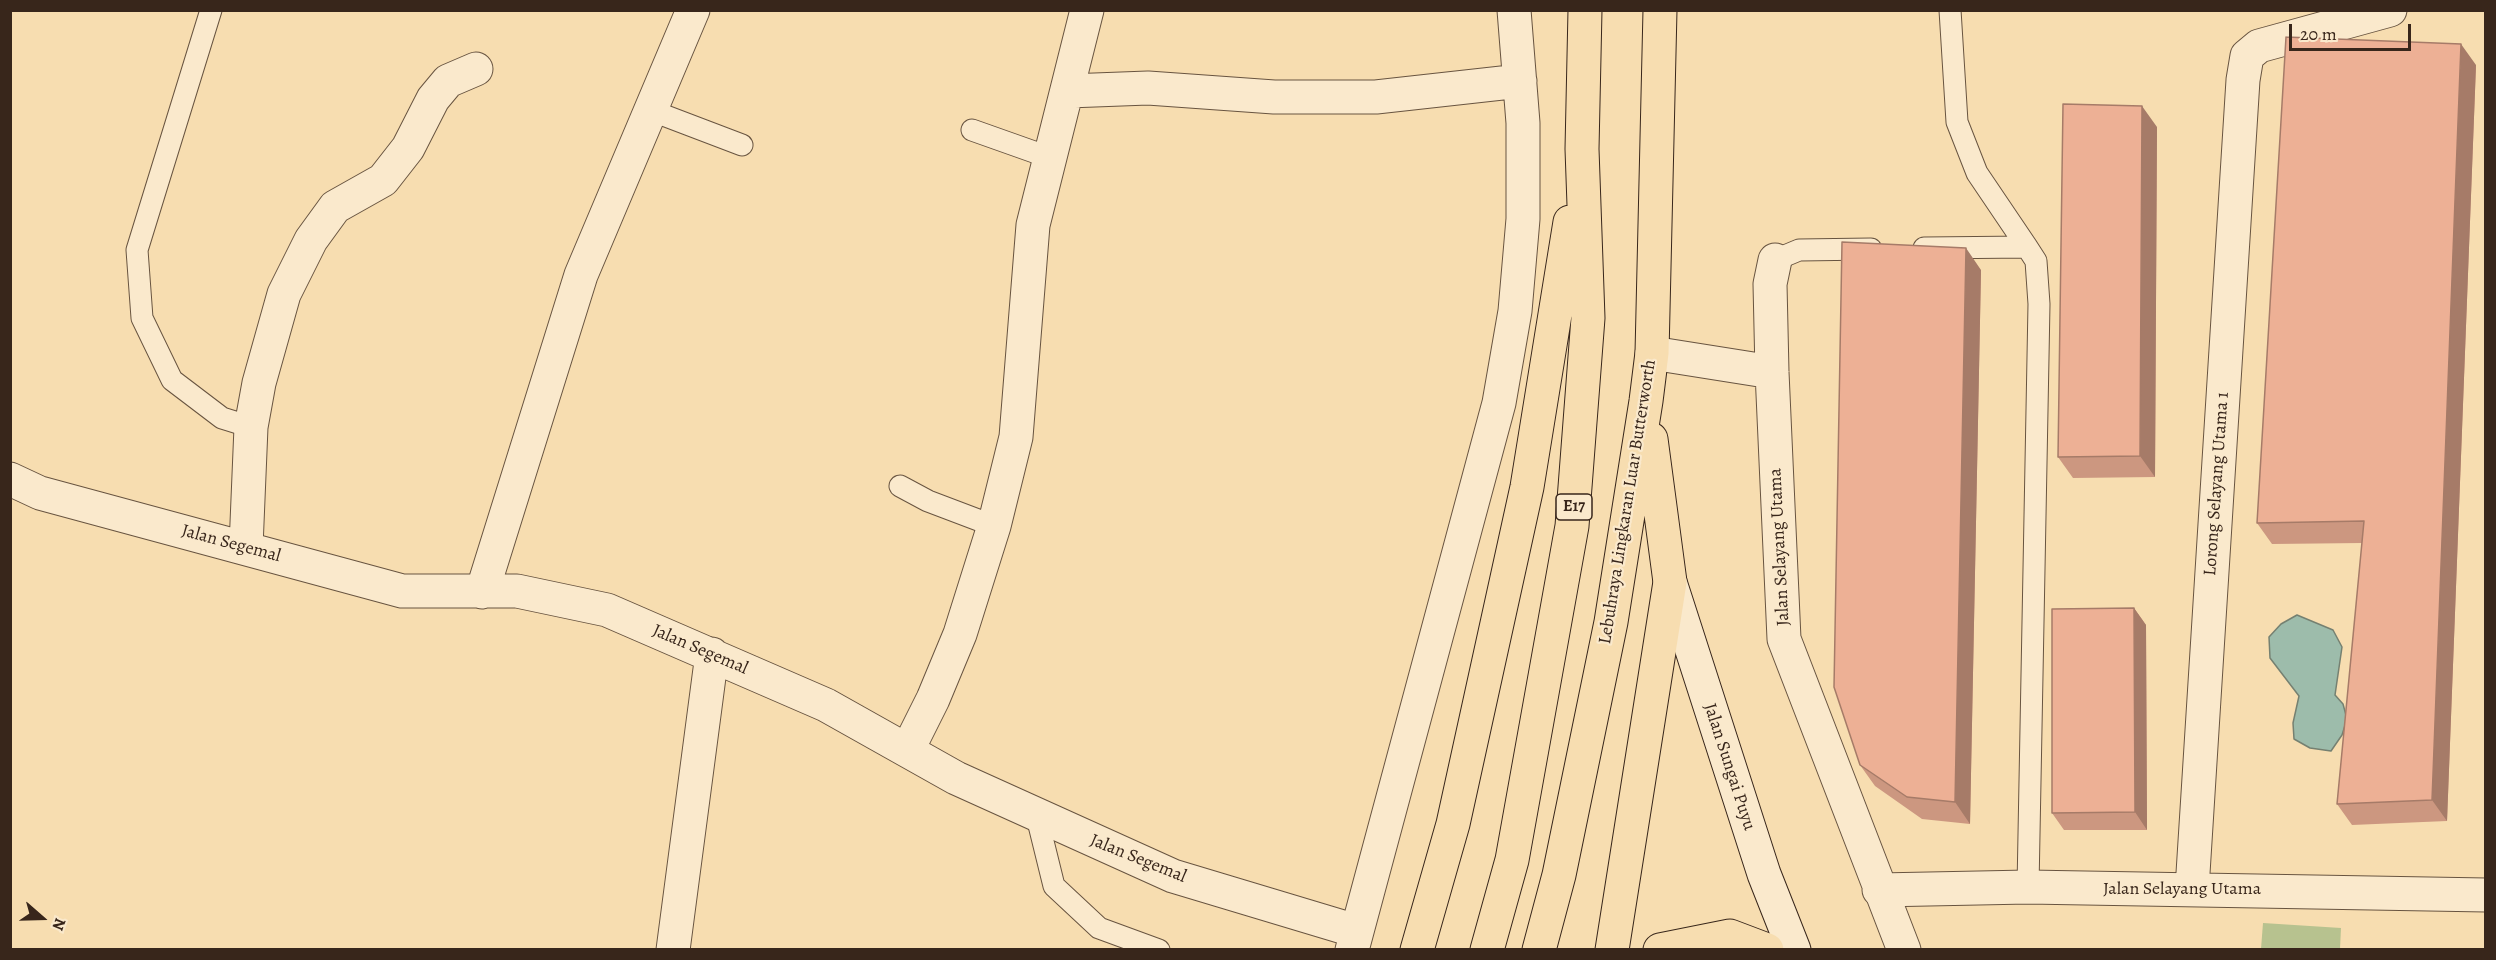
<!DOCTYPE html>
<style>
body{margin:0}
#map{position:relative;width:2496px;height:960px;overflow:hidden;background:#f7ddb0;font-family:Alegreya,serif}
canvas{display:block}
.frame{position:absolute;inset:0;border:12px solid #38261b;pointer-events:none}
.north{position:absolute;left:12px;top:888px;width:60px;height:60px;-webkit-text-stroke:4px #fae9cc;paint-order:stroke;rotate:110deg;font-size:16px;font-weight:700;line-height:24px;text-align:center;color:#38261b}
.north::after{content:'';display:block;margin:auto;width:21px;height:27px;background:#38261b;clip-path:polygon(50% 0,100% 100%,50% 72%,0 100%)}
.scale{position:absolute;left:2289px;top:24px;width:122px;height:27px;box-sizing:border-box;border:3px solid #38261b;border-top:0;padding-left:8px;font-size:18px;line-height:21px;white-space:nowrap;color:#38261b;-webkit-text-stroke:4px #fae9cc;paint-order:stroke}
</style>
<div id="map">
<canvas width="2496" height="960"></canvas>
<div class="frame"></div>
<div class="north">N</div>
<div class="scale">20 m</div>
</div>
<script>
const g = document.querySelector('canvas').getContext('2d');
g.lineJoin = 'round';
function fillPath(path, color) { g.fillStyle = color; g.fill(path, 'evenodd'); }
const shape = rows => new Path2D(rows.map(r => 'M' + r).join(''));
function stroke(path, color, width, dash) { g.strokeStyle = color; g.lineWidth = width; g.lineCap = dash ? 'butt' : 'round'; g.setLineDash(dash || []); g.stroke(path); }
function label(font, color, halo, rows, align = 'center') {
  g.font = font + ' Alegreya,serif'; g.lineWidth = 4.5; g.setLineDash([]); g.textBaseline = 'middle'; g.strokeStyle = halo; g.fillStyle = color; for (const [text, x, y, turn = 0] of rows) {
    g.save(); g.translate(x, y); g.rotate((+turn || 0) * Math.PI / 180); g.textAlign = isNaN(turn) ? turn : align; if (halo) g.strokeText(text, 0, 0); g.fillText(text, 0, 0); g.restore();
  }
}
const green = shape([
 [2263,923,2341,928,2340,949,2261,949]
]);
const water = shape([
 [2297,615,2333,630,2342,647,2335,695,2343,704,2347,719,2342,735,2331,751,2310,748,2294,739,2293,723,2299,696,2270,658,2269,637,2281,624,2297,615]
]);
const lane = shape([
 [211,10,137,250,142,318,172,380,222,418,251,427],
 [1950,10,1957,122,1977,173,2027,247],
 [650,110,742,145],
 [972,130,1051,158],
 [1924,248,2027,247,2036,261,2039,304,2028,887],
 [1775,260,1799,250,1871,249],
 [900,486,928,501,994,526],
 [1037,817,1054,886,1099,928,1159,950]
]);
const street = shape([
 [1068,91,1148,88,1274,97,1376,97,1520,81],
 [1775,260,1770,284,1772,372,1784,639,1904,950],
 [1652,353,1772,372],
 [10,479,40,493,402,591,517,591,607,610,826,705,956,778,1173,876,1356,931],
 [246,547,251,427,259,383,284,294,311,240,335,207,383,180,408,148,433,99,448,81,476,69],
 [482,592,581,275,693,10],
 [908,749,933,699,960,634,994,526,1016,437,1033,225,1087,10],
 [2192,889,2243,80,2247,56,2259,46,2390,10],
 [1879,890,2028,887,2486,895],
 [673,950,712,654],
 [1352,950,1499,403,1515,311,1523,219,1523,123,1514,10]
]);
const secondary = shape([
 [1670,582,1764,874,1794,950]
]);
const highway = shape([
 [1417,950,1453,824,1527,487,1570,222],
 [1487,950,1512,860,1572,526,1588,318,1582,149,1585,10],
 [1539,950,1559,875,1611,622,1646,401,1652,353,1660,10],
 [1612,950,1670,582,1651,439],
 [1660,950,1730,936,1767,950]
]);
const wall = shape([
 [2476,65,2447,821,2352,825,2337,804,2362,543,2272,544,2257,523],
 [2157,127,2155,477,2073,478,2058,457],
 [1981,270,1970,824,1922,819,1875,786,1860,765],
 [2134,608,2146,625,2147,830,2064,830,2052,813]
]);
const shadedWall = shape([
 [2461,44,2476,65,2447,821,2432,800],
 [2142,106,2157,127,2155,477,2140,456],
 [1966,248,1981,270,1970,824,1955,802],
 [2134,608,2146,625,2147,830,2135,812]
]);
const building = shape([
 [2286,37,2461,44,2432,800,2337,804,2364,521,2257,523,2286,37],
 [2063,104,2142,106,2140,456,2058,457,2063,104],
 [1842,242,1966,248,1955,802,1907,797,1860,765,1834,687,1842,242],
 [2134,608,2135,812,2052,813,2052,609,2134,608]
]);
const shields = [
 [1574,507,36]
];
const shieldNames = [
 ["E17",1574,507]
];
const streetNames = [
 ["Lorong Selayang Utama 1",2217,484,-86],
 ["Lebuhraya Lingkaran Luar Butterworth",1628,502,-81],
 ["Jalan Segemal",231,544,15],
 ["Jalan Selayang Utama",1780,547,-93],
 ["Jalan Segemal",700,650,23],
 ["Jalan Sungai Puyu",1729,767,72],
 ["Jalan Segemal",1138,859,22],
 ["Jalan Selayang Utama",2182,890]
];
fillPath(green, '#b7c28f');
fillPath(water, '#9dbcab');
stroke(water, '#758071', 1.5);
stroke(lane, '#685440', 23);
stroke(street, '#685440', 35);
stroke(secondary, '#38261b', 35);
stroke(highway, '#38261b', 35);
stroke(lane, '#fae9cc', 21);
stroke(street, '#fae9cc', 33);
stroke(secondary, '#fae9cc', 33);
stroke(highway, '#f7ddb0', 33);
fillPath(wall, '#cc9780');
fillPath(shadedWall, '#a67b68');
fillPath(building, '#edb095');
stroke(building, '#a67b68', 1.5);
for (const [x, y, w] of shields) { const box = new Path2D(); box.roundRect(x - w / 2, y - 13, w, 26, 4.5); g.fillStyle = '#fae9cc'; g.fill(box); stroke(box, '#38261b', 1.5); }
label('bold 16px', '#38261b', null, shieldNames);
label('18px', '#38261b', '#fae9cc', streetNames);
</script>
